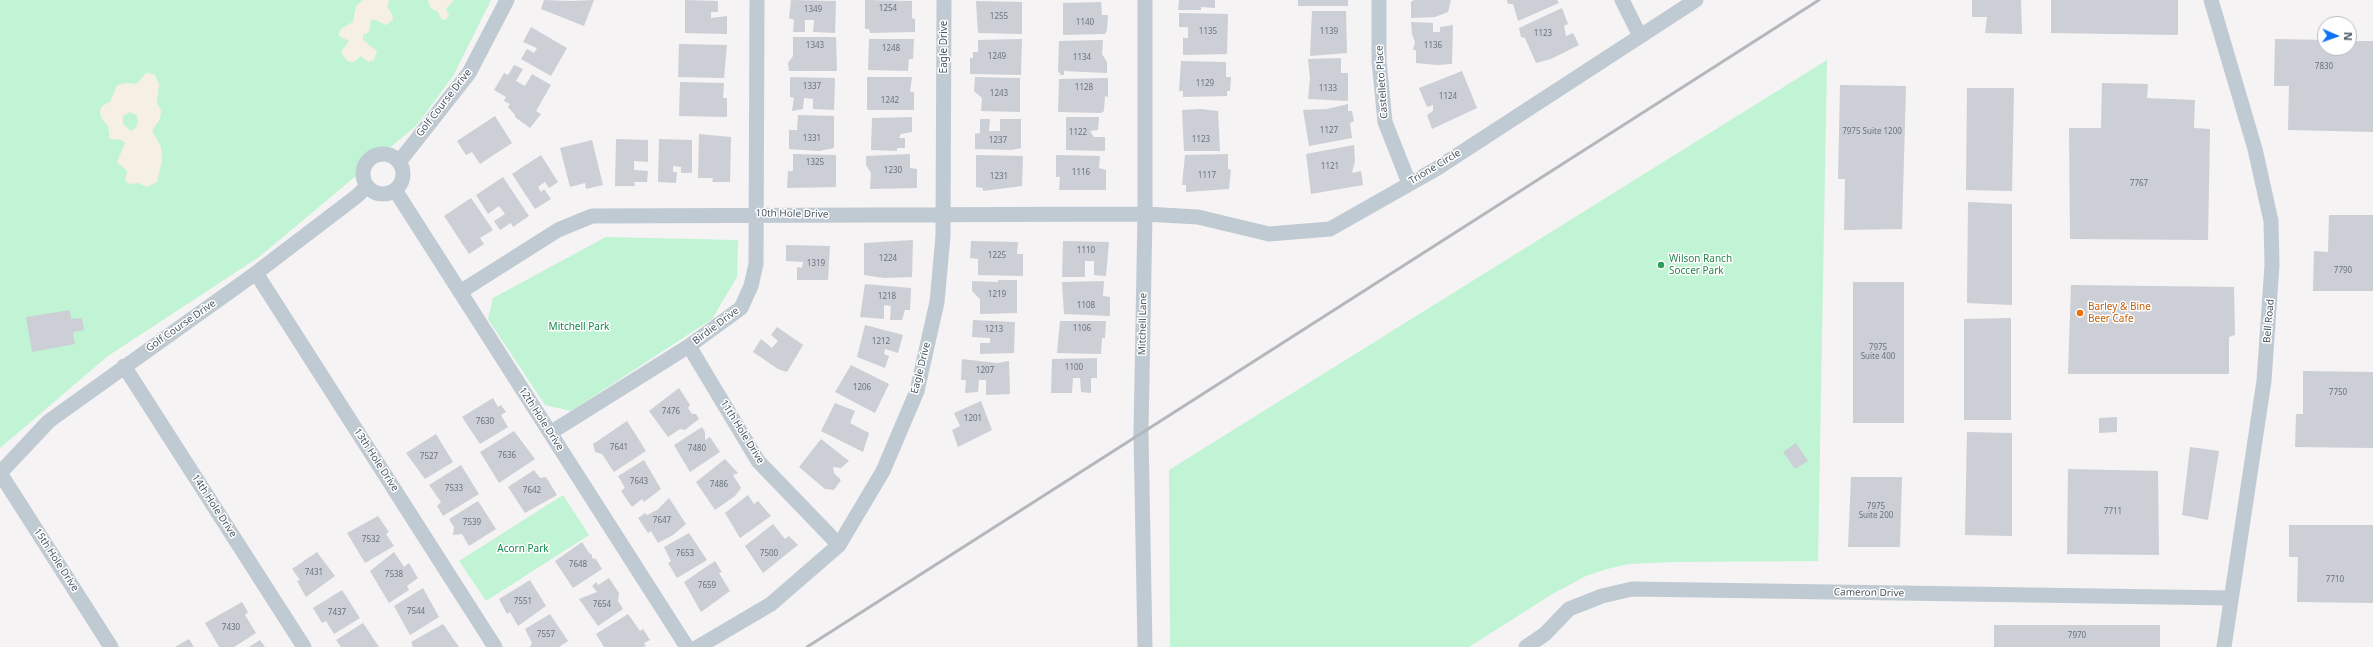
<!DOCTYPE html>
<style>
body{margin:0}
#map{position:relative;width:2373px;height:647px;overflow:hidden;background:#f5f3f3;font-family:"Noto Sans",sans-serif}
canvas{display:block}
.north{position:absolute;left:2317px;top:16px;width:40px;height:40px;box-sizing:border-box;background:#fff;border:1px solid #b6bbc0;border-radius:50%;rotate:92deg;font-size:11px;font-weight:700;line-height:16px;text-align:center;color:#485662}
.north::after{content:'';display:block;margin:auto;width:14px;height:18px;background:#0d72f5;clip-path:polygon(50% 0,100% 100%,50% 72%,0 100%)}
</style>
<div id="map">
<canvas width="2373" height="647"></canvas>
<div class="north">N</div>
</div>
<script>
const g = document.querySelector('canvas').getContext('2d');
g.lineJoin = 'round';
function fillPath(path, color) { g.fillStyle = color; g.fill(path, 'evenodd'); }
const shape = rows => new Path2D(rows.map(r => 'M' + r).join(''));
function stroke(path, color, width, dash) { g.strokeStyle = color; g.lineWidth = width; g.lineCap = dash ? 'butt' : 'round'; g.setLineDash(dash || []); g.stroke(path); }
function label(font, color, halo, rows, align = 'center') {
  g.font = font + ' "Noto Sans",sans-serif'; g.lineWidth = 3; g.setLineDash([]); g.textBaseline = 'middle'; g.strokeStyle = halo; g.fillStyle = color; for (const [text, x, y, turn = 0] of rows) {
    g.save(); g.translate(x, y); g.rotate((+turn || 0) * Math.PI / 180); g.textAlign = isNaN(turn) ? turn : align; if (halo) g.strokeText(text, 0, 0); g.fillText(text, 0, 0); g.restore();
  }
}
const green = shape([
 [0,0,491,0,453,76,417,125,259,257,108,356,0,448],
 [1827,60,1818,561,1674,562,1629,564,1607,569,1586,576,1554,593,1469,647,1170,647,1169,470],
 [606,237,738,240,737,277,712,319,571,411,545,405,488,319,493,298],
 [563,495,589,535,486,601,459,561]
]);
const sand = shape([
 [363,0,389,0,387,7,392,14,393,20,386,25,373,19,371,20,369,32,363,35,363,40,377,51,374,60,368,62,361,56,354,62,350,62,346,60,341,52,349,41,339,36,339,33,342,28,353,22,356,6],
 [428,0,454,0,446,9,449,15,447,19,442,20,438,12,430,8],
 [149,73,155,75,159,84,157,103,161,110,160,119,152,131,161,147,162,160,157,182,147,187,138,183,130,184,125,181,127,171,117,162,125,143,122,140,110,139,108,126,101,118,100,110,102,106,110,102,117,85,127,83,136,84,145,74],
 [130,112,136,115,138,120,136,128,131,131,123,124,123,116]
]);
const building = shape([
 [544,0,570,1,594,0,584,26,541,9],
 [685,0,718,1,718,12,711,12,711,18,727,16,727,34,685,33],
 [791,0,836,1,835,33,813,32,814,20,805,20,805,32,793,32,794,20,789,18],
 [865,0,912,1,912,18,915,19,915,32,870,33,869,29,865,29],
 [1179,0,1215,0,1215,8,1201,7,1201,10,1178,10],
 [1298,0,1348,0,1348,6,1298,6],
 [1414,0,1451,0,1448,12,1435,17,1411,18,1411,2],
 [1507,0,1557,0,1559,3,1518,21,1513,4,1508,4],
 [1972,0,2021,0,2022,34,1985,33,1987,17,1972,17],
 [2051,0,2178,0,2178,35,2051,33],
 [976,1,1022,2,1022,34,978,33],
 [1101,2,1102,15,1108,15,1107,30,1105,34,1063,35,1063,3],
 [1562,8,1568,24,1564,26,1566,36,1573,33,1579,45,1551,59,1536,63,1525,38,1521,37,1519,28],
 [1312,11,1346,11,1347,53,1310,56],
 [1179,13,1228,14,1227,54,1183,55,1183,38,1188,38,1188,27,1179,27],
 [1411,22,1433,23,1433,32,1440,32,1440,27,1453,25,1452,64,1437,65,1416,63,1416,50,1413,50,1415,42,1412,34],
 [531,27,567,48,551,76,521,59,527,49,534,53,537,48,523,42],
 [793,37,836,37,837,71,789,71,788,63,793,56],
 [869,39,914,39,913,59,909,59,908,71,868,70],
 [1022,39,1021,75,970,74,970,58,973,58,973,52,978,52,978,40],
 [2275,39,2325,40,2325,48,2349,48,2349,41,2373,41,2373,132,2288,130,2289,86,2274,86],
 [1103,40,1102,54,1107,62,1107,73,1064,71,1064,75,1061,75,1058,71,1059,41],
 [679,44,727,45,724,78,678,77],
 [1341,58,1341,73,1348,73,1348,101,1308,99,1310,78,1308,59],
 [1181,61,1226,62,1226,77,1231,77,1230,91,1227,91,1227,96,1183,97,1183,91,1179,91],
 [514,65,523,69,516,81,525,86,532,74,551,85,536,111,541,114,530,128,515,117,515,115,508,107,510,104,504,101,506,97,494,90,504,73,508,75],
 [1462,71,1477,108,1432,129,1427,115,1433,111,1433,105,1427,107,1419,88],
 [790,77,835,78,834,110,813,109,813,99,804,98,803,109,792,111,794,98,790,97],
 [867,77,912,77,910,92,914,92,914,110,867,110],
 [975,77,1020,78,1020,112,981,111,982,98,974,91],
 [1108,78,1108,97,1105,96,1104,111,1101,113,1058,112,1059,79],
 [680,82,724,83,723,98,727,98,727,117,679,116],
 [2102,83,2148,84,2147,98,2195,100,2194,128,2210,129,2208,240,2070,239,2069,128,2101,128],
 [1840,85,1906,86,1902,229,1844,230,1845,179,1838,179],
 [1967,88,2014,88,2012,191,1966,190],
 [1348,104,1348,111,1352,111,1354,121,1350,123,1352,138,1309,146,1303,110,1327,109],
 [1201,109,1218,111,1220,151,1184,151,1182,110],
 [798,115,834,116,834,148,819,151,789,149,789,130,797,130],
 [495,116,512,143,480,164,472,152,466,155,457,141],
 [912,117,912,132,901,134,899,138,905,138,905,148,897,148,897,151,871,150,872,118],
 [1066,117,1099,117,1098,130,1090,131,1094,137,1105,137,1105,151,1066,150],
 [980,119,990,119,989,131,1000,131,1000,119,1021,119,1021,148,1012,150,975,149,975,134,980,133],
 [699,134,731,137,730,182,712,182,713,178,698,178],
 [616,139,648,140,648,162,634,161,634,170,648,171,647,182,634,182,635,186,615,186],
 [659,139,692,140,692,173,681,173,681,167,673,166,673,172,677,172,676,183,658,182],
 [592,140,603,185,586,189,585,183,570,187,560,148],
 [1354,145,1355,161,1352,173,1361,171,1363,185,1311,194,1306,154],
 [793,154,836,155,836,187,787,188,788,171,793,171],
 [910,154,910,168,917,169,917,188,870,189,871,173,866,165,866,156],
 [1228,154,1228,169,1231,170,1229,189,1186,192,1186,185,1182,185,1185,155],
 [541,155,558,182,549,188,545,182,538,187,541,192,544,189,551,199,535,209,512,174],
 [976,155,1023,156,1022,186,983,191,983,188,976,187],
 [1056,155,1100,156,1099,168,1106,170,1106,190,1059,190,1060,177,1056,177],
 [503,177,529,216,513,227,511,223,500,230,494,221,505,214,499,206,488,214,476,195],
 [471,198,493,230,480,238,484,244,469,254,444,216],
 [1968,202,2012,204,2012,305,1967,303],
 [2329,215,2373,215,2373,291,2313,291,2314,251,2328,252],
 [913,240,912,277,884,278,864,275,864,243],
 [971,241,1018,242,1017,254,1023,254,1023,276,978,275,978,259,970,258],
 [1063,241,1109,242,1106,276,1094,275,1094,261,1085,261,1085,277,1062,277],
 [786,245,830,246,828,280,797,280,797,267,802,268,803,262,786,261],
 [998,280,1017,280,1017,313,980,314,980,299,972,291,972,281,998,282],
 [1104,281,1103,296,1110,297,1110,316,1064,314,1062,282],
 [1853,282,1904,282,1904,423,1853,423],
 [865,284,911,288,910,310,905,310,902,320,890,320,891,306,884,305,884,319,860,317],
 [2071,285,2234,287,2235,335,2229,337,2229,374,2068,374],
 [70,310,71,319,82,318,84,330,73,332,75,344,32,352,26,317],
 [2011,318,2011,420,1964,420,1964,319],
 [973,320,1015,322,1014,353,980,354,980,343,990,343,990,338,972,337],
 [1060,321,1106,321,1105,338,1102,338,1101,354,1057,353],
 [865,325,903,335,898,353,885,349,884,354,889,356,885,368,857,357],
 [777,327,803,345,787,372,778,369,753,352,761,339,772,348,778,341,771,335],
 [1097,358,1097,378,1091,378,1091,393,1081,392,1080,378,1073,378,1072,393,1051,393,1052,359],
 [962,359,997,363,1009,361,1010,394,986,395,986,380,979,380,978,392,965,393,966,380,961,380],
 [851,365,889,384,875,413,835,392],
 [2303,371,2373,372,2373,448,2295,447,2296,414,2303,414],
 [679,388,690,405,688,408,692,414,696,414,699,419,685,430,680,429,668,437,649,411],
 [493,398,498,407,501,405,506,412,501,415,508,427,480,444,462,417],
 [981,401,992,430,958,447,952,430,960,426,954,413],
 [835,403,855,411,850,423,869,433,863,452,821,431],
 [2117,417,2117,432,2099,433,2099,418],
 [627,421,646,451,614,472,602,454,595,452,593,444],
 [702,427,705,432,705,440,710,437,720,452,690,472,674,445],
 [514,431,535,459,499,483,480,452],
 [1967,432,2012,433,2012,536,1965,535],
 [436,434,453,462,425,479,406,453],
 [821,439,849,461,841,468,833,467,834,473,841,480,834,490,825,489,799,467],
 [1796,443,1808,461,1795,469,1783,452],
 [2190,447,2219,451,2208,520,2182,515],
 [725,459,738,473,733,475,741,488,735,496,715,510,696,482],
 [644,460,661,489,644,502,642,499,632,507,621,491,625,488,618,476],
 [461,465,479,494,443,516,437,506,441,502,429,485],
 [2068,469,2158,471,2159,555,2067,554],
 [534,470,540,478,546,477,557,495,525,513,508,487],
 [1851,477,1902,477,1900,547,1848,547],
 [748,495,754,504,758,501,771,516,740,538,725,513],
 [669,498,686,524,673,535,658,543,651,531,648,533,638,518,645,513,647,515,657,510],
 [478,501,496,529,469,546,462,534,453,535,454,527,449,519],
 [378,516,389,532,386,534,394,546,365,563,347,533],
 [773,524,785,539,789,536,798,545,763,573,745,546],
 [2289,525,2373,525,2373,603,2297,602,2298,557,2289,557],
 [689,533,707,560,677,578,668,563,671,561,664,547],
 [582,542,589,553,592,555,592,558,596,559,602,569,573,588,555,561],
 [317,552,335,576,306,597,297,581,300,580,292,569],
 [394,552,404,567,409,563,418,578,407,586,409,590,389,603,370,571],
 [715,561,722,572,719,573,730,591,701,612,684,582],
 [609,578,619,593,618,601,623,609,598,626,579,599,597,592,592,586,596,582,598,585],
 [530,580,546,606,518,626,510,612,507,614,499,599],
 [423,588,439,617,410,635,394,606],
 [342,590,360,618,334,634,326,621,322,623,313,608],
 [242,602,248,612,245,615,256,633,234,647,219,647,205,623],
 [550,614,568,641,559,647,530,647,532,643,525,629],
 [628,614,640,631,643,629,650,640,644,643,646,646,643,647,604,647,596,634],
 [363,623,379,647,341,647,336,640],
 [443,624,459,647,413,647,411,642],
 [1994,625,2160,625,2160,647,1994,647],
 [189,639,194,647,175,647],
 [260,640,265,647,249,647]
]);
const street = shape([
 [1145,0,1145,214,1141,433,1145,647],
 [1379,0,1379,61,1385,122,1409,183],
 [1622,0,1640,36],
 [2211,0,2255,149,2271,221,2272,265,2264,381,2224,647],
 '363 174a20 20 0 1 1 40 0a20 20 0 1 1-40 0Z',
 [399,162,469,73,507,0],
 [395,190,687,647],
 [256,273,495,647],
 [460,292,558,230,592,216,1145,214,1198,217,1269,234,1330,229,1436,169,1696,0],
 [689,346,758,461,839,545],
 [124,366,304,647],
 [550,433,689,346,741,308,751,286,756,264,757,0],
 [0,473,49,421,256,273,357,196,367,186],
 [0,473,111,647],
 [698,647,771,604,839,545,883,471,917,391,937,302,943,236,944,0],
 [1526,647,1545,634,1569,609,1602,596,1632,589,2231,598]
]);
const rail = shape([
 [807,647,1819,0]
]);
const markers = [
 [1661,265,4,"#2e9e5b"],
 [2080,313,4,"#e8710a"]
];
const numberNames = [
 ["1254",888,9],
 ["1349",813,10],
 ["1255",999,17],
 ["1140",1085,23],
 ["1135",1208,32],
 ["1139",1329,32],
 ["1123",1543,34],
 ["1343",815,46],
 ["1136",1433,46],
 ["1248",891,49],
 ["1249",997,57],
 ["1134",1082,58],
 ["7830",2324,67],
 ["1129",1205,84],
 ["1337",812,87],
 ["1128",1084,88],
 ["1133",1328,89],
 ["1243",999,94],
 ["1124",1448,97],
 ["1242",890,101],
 ["1127",1329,131],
 ["7975 Suite 1200",1872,132],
 ["1122",1078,133],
 ["1331",812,139],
 ["1123",1201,140],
 ["1237",998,141],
 ["1325",815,163],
 ["1121",1330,167],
 ["1230",893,171],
 ["1116",1081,173],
 ["1117",1207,176],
 ["1231",999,177],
 ["7767",2139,184],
 ["1110",1086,251],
 ["1225",997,256],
 ["1224",888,259],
 ["1319",816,264],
 ["7790",2343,271],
 ["1219",997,295],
 ["1218",887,297],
 ["1108",1086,306],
 ["1106",1082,329],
 ["1213",994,330],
 ["1212",881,342],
 ["7975",1878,348],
 ["Suite 400",1878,357],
 ["1100",1074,368],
 ["1207",985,371],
 ["1206",862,388],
 ["7750",2338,393],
 ["7476",671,412],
 ["1201",973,419],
 ["7630",485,422],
 ["7641",619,448],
 ["7480",697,449],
 ["7636",507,456],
 ["7527",429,457],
 ["7643",639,482],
 ["7486",719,485],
 ["7533",454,489],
 ["7642",532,491],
 ["7975",1876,507],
 ["Suite 200",1876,516],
 ["7711",2113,512],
 ["7647",662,521],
 ["7539",472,523],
 ["7532",371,540],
 ["7653",685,554],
 ["7500",769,554],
 ["7648",578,565],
 ["7431",314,573],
 ["7538",394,575],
 ["7710",2335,580],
 ["7659",707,586],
 ["7551",523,602],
 ["7654",602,605],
 ["7544",416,612],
 ["7437",337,613],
 ["7430",231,628],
 ["7557",546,635],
 ["7970",2077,636]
];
const streetNames = [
 ["Eagle Drive",944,47,-90],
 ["Castelleto Place",1382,82,-94],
 ["Golf Course Drive",444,103,-52],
 ["Trione Circle",1435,167,-31],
 ["10th Hole Drive",792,214,1],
 ["Bell Road",2269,321,-85],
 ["Mitchell Lane",1143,324,-89],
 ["Golf Course Drive",181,326,-35],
 ["Birdie Drive",716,326,-37],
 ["Eagle Drive",921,368,-76],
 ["12th Hole Drive",541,419,57],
 ["11th Hole Drive",742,432,58],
 ["13th Hole Drive",376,460,57],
 ["14th Hole Drive",214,506,57],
 ["15th Hole Drive",56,560,57],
 ["Cameron Drive",1869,593,1]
];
const leisureNames = [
 ["Wilson Ranch",1669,259],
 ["Soccer Park",1669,271]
];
const foodNames = [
 ["Barley & Bine",2088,307],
 ["Beer Cafe",2088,319]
];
const parkNames = [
 ["Mitchell Park",579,327],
 ["Acorn Park",523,549]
];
fillPath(green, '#c0f4d4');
fillPath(sand, '#f6f0e4');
fillPath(building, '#cccfd5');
stroke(street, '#c0cad3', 15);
stroke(rail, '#b4b8bd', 3);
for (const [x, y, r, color] of markers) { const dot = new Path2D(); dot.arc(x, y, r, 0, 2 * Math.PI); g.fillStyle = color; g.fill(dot); stroke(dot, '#fff', 1.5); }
label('8px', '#69747f', null, numberNames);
label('10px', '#485662', '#fff', streetNames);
label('10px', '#27864d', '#fff', leisureNames, 'left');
label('10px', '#c56008', '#fff', foodNames, 'left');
label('10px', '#10874c', '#fff', parkNames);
</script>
